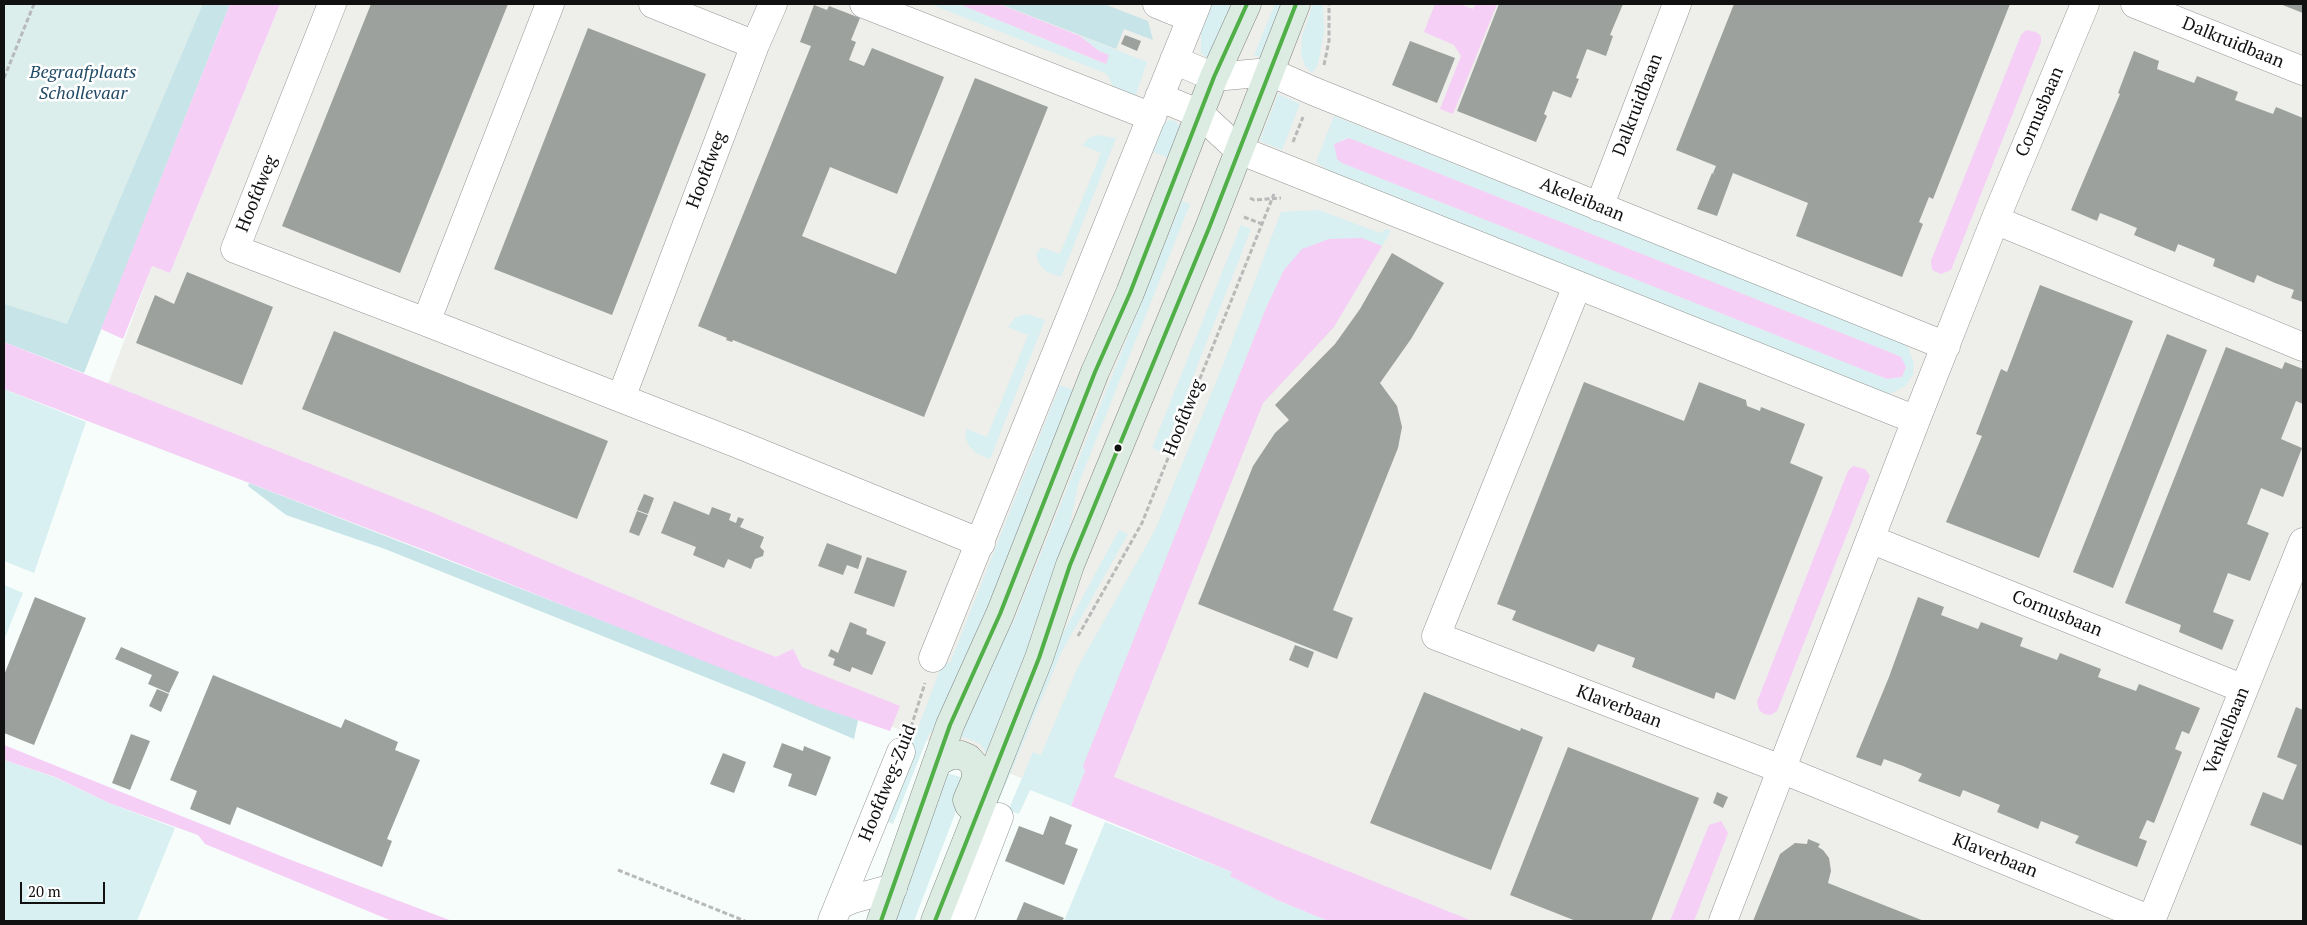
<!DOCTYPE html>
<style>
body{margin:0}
#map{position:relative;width:2307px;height:925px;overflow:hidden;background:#f7fdfa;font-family:"PT Serif",serif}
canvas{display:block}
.frame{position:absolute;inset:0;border:5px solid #111;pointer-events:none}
.scale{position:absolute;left:20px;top:882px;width:85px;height:22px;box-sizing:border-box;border:2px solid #111;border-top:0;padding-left:6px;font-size:15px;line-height:18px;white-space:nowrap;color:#111;-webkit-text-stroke:4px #fff;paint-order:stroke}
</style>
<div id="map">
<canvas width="2307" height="925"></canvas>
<div class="frame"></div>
<div class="scale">20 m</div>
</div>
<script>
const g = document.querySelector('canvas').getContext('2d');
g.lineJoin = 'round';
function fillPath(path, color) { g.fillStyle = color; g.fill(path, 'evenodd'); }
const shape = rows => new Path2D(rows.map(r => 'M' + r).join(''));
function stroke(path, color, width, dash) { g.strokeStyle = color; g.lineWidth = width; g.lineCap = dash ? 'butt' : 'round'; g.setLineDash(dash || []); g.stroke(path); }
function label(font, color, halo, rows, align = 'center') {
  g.font = font + ' "PT Serif",serif'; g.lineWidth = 5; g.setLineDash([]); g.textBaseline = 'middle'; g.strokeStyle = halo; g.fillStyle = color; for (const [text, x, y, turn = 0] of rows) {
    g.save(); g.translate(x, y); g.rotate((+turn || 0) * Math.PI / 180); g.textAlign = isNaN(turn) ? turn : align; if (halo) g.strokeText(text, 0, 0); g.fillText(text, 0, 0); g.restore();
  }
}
const industrial = shape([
 [280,4,2303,4,2303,921,1381,921,98,411,152,266,170,273]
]);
const green = shape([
 [930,4,959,4,1105,64,1108,55,1099,51,1081,36,1147,62,1134,100,1116,92,1107,74],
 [1211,4,1231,4,1213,49,1209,57,1206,57,1201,53,1201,31],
 [1275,4,1284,4,1263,58,1254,55],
 [1313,4,1323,4,1324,32,1318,64,1312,73,1305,66,1301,54,1302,36],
 [1278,94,1300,104,1282,150,1260,141],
 [1334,116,1895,339,1908,347,1914,364,1913,375,1905,386,1892,393,1881,394,1351,186,1316,162],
 [1349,138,1892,353,1906,367,1902,377,1887,379,1342,163,1341,140],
 [1169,120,1175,121,1179,125,1180,132,1169,158,1153,152,1164,124],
 [1097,135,1116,138,1061,277,1047,272,1040,265,1036,255,1041,247,1060,254,1101,153,1082,145,1089,138],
 [1182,201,1190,204,1078,485,1065,549,1032,631,1018,695,988,761,985,751,980,744,964,737,957,738,964,710,1014,621],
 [1319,210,1380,233,1386,229,1391,231,1382,246,1362,238,1284,270,1266,308,1083,766,1085,771,1071,806,1030,790,1019,814,1013,812,1009,821,1005,818,1033,752,1041,755,1078,667,1155,530,1223,365,1281,212],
 [1241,225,1251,229,1163,453,1152,448],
 [1026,314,1045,320,990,459,976,453,969,446,965,436,967,429,987,437,1028,335,1008,327,1016,317],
 [1060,385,1076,391,943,722,929,734,893,824,883,820,943,662,950,663],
 [4,389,86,422,34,573,4,561],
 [1119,530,1128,534,1061,653,993,814,970,851,1055,648],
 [4,585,23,593,4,640],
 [4,760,54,777,109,803,175,828,137,921,4,921],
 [946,773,961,777,965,788,914,921,889,921],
 [1105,822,1232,872,1231,876,1277,900,1328,921,1064,921]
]);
const forest = shape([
 [162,4,230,4,84,373,4,342,4,273],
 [1000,4,1104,4,1148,21,1153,40,1124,29,1116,49],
 [249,483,858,720,854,739,755,697,385,549,286,515,248,486]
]);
const cemetery = shape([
 [4,4,203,4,67,324,4,304]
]);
const water = shape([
 [230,4,280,4,170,273,152,266,123,339,101,329],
 [959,4,999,4,1080,36,1099,51,1109,55,1106,64],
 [1435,4,1460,4,1473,9,1476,4,1497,4,1453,114,1440,109,1461,56,1454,45,1424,32],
 [2026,30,2036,32,2041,36,2041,42,1951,270,1941,274,1932,270,1931,261,2021,35],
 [1349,138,1892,353,1901,357,1906,367,1902,377,1887,379,1342,163,1337,159,1334,144],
 [1362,238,1382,246,1334,327,1263,403,1114,777,1472,921,1328,921,1277,900,1230,876,1232,872,1071,806,1085,771,1083,766,1266,308,1284,270,1302,249,1329,239],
 [4,342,431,512,730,639,776,657,793,649,802,667,900,706,890,731,819,707,432,553,4,389],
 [1853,466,1865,469,1870,476,1777,711,1771,715,1764,714,1759,710,1757,702,1848,471],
 [4,745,291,860,452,921,392,921,205,844,198,835,109,803,55,777,4,760],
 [1721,821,1728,833,1694,921,1670,921,1709,825]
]);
const building = shape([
 [371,4,508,4,400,273,282,226],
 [1499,4,1623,4,1610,35,1613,36,1606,56,1587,49,1576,78,1579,79,1571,98,1553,91,1544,114,1547,116,1536,142,1457,111],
 [1734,4,2010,4,1933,199,1929,197,1919,222,1923,224,1902,277,1796,236,1808,203,1733,173,1717,216,1697,209,1712,173,1716,175,1713,173,1716,166,1676,150],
 [2280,4,2303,4,2303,13],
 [814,5,827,10,829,6,860,18,851,40,856,42,849,60,864,66,872,48,944,77,897,194,830,167,802,236,896,274,975,78,1048,107,924,417,758,350,733,340,732,342,726,340,727,338,698,326,811,46,800,42],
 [588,28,706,74,612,315,494,269],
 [1125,35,1141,41,1137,51,1121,44],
 [1410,41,1455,58,1437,103,1392,85],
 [2134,51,2159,61,2157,69,2194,83,2197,76,2238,92,2235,100,2273,114,2276,107,2303,118,2303,302,2291,298,2294,290,2275,283,2257,275,2254,283,2213,266,2215,259,2178,244,2175,252,2134,235,2137,228,2118,220,2100,213,2097,221,2071,210,2120,94,2118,93],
 [1392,253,1444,283,1411,339,1380,383,1397,406,1402,427,1398,448,1333,610,1353,618,1337,659,1198,604,1253,466,1275,433,1289,420,1275,405,1335,344,1360,309],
 [187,272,273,307,242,385,136,343,155,295,174,304],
 [2040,285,2133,321,2039,558,1946,522,1982,436,1976,434,2001,369,2007,372],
 [334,331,608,441,577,519,302,409],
 [2167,334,2207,350,2113,588,2073,572],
 [2226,347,2282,369,2285,362,2303,369,2303,404,2296,401,2281,439,2302,448,2283,497,2261,488,2247,524,2269,533,2250,581,2228,573,2213,612,2234,620,2222,650,2179,632,2181,625,2125,603],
 [1584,382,1684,421,1699,382,1746,400,1747,406,1760,411,1761,407,1805,424,1790,463,1823,477,1735,700,1716,692,1714,699,1632,667,1635,658,1598,644,1594,652,1512,620,1516,611,1497,604],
 [644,494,654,498,648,514,637,510],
 [674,501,709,515,712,507,731,514,729,520,736,523,738,517,744,519,740,527,764,537,760,547,764,551,763,556,755,559,751,569,728,559,724,568,693,555,696,547,661,533],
 [637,511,648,515,639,536,629,532],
 [827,543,862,556,858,569,847,565,843,575,818,566],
 [867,557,907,571,894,607,854,593],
 [35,597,86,618,34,745,4,733,4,675],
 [1918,597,1944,607,1941,615,1978,629,1981,622,2023,638,2020,646,2057,660,2060,653,2101,669,2098,677,2136,691,2139,684,2200,708,2189,734,2182,731,2175,749,2182,752,2154,823,2147,820,2139,838,2147,841,2137,867,2075,843,2079,836,2041,821,2038,829,1997,812,2000,805,1963,790,1960,797,1918,781,1922,774,1903,766,1884,759,1881,766,1856,757,1889,677],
 [850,622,867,629,866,634,886,642,872,675,852,667,850,672,833,665,835,659,828,656,831,649,838,653],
 [1295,645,1314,652,1308,668,1289,660],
 [121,647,179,672,169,693,148,684,152,675,115,659],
 [213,675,341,728,345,719,398,742,395,750,420,760,387,839,392,841,382,867,237,807,230,825,190,809,197,791,170,780],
 [157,689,169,694,161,712,149,706],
 [1424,692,1520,731,1521,728,1543,737,1491,870,1370,823],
 [2296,707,2303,710,2303,846,2250,825,2263,792,2283,800,2290,782,2297,765,2277,757],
 [131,734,150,741,130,790,112,783],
 [782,743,803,751,804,746,831,757,816,796,788,786,792,774,773,767],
 [1568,747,1699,798,1651,921,1576,921,1510,895],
 [723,753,746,762,734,793,710,784],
 [1717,792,1728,797,1723,808,1713,803],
 [1050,816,1072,825,1065,844,1078,849,1064,885,1005,861,1019,826,1043,835],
 [1808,839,1820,844,1818,847,1823,850,1829,858,1831,871,1828,883,1924,921,1753,921,1780,854,1795,843,1807,844],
 [1024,902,1064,918,1062,921,1016,921]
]);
const path = shape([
 [1324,65,1329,41,1329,4],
 [4,78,34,4],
 [1293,142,1303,117],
 [1250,198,1254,200,1281,198],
 [1244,217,1262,224],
 [1078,636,1142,523,1274,194],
 [911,727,925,683],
 [618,870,745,921]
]);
const minor = shape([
 [332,4,235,249,426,322],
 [550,4,426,322,738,444,981,543],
 [864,4,1152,117],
 [1157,4,1191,18],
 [2135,4,2303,71],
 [755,45,773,4],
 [1174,60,1214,77,1270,72,1313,91,1946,346],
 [1159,97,1200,114,1239,150,1916,420],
 [1599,207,1677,4],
 [1995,220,2303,347],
 [1577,286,1436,636,1781,769,2151,920],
 [621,398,755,45,653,4],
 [1870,539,2244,689],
 [933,658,1197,4],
 [839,905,853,899,893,888],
 [832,921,901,752],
 [959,921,999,817],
 [1723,921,1916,420,1995,220,2085,4],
 [2151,921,2303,542]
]);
const major = shape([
 [939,761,951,755,961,755,968,758,975,766,976,779,967,800,969,805],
 [881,921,950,725,1000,614,1095,372,1130,293,1214,77,1247,4],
 [935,921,1039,658,1070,565,1209,228,1296,4]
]);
const bus1 = shape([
 [881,921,950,725,1000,614,1095,372,1130,293,1214,77,1247,4],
 [935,921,1039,658,1070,565,1209,228,1296,4]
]);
const markers = [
 [1118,448,4.5,"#111"]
];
const streetNames = [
 ["Dalkruidbaan",2233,43,22],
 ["Dalkruidbaan",1638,105,-69],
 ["Cornusbaan",2040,112,-67],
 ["Hoofdweg",707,170,-69],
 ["Hoofdweg",257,194,-68],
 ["Akeleibaan",1582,200,22],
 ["Hoofdweg",1184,418,-68],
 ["Cornusbaan",2057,614,22],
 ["Klaverbaan",1619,707,21],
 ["Venkelbaan",2227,731,-68],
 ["Hoofdweg-Zuid",888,783,-68],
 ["Klaverbaan",1995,856,22]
];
const parkNames = [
 ["Begraafplaats",83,73],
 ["Schollevaar",83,94]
];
fillPath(industrial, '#eeeeeb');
fillPath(green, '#d8f0f1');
fillPath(forest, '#c7e4e8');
fillPath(cemetery, '#dceeec');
fillPath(water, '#f5cff6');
fillPath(building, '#9ca19d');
stroke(minor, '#959796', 29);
stroke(major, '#828583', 29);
stroke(path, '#b8b9b9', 3, [5, 2.5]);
stroke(minor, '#fefffe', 28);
stroke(major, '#dcece2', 28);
stroke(bus1, '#50af46', 4);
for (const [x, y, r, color] of markers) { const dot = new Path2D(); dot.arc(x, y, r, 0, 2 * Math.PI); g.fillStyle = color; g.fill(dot); stroke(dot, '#fff', 2); }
label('18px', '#111', '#fff', streetNames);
label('italic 18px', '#224b67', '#fff', parkNames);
</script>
